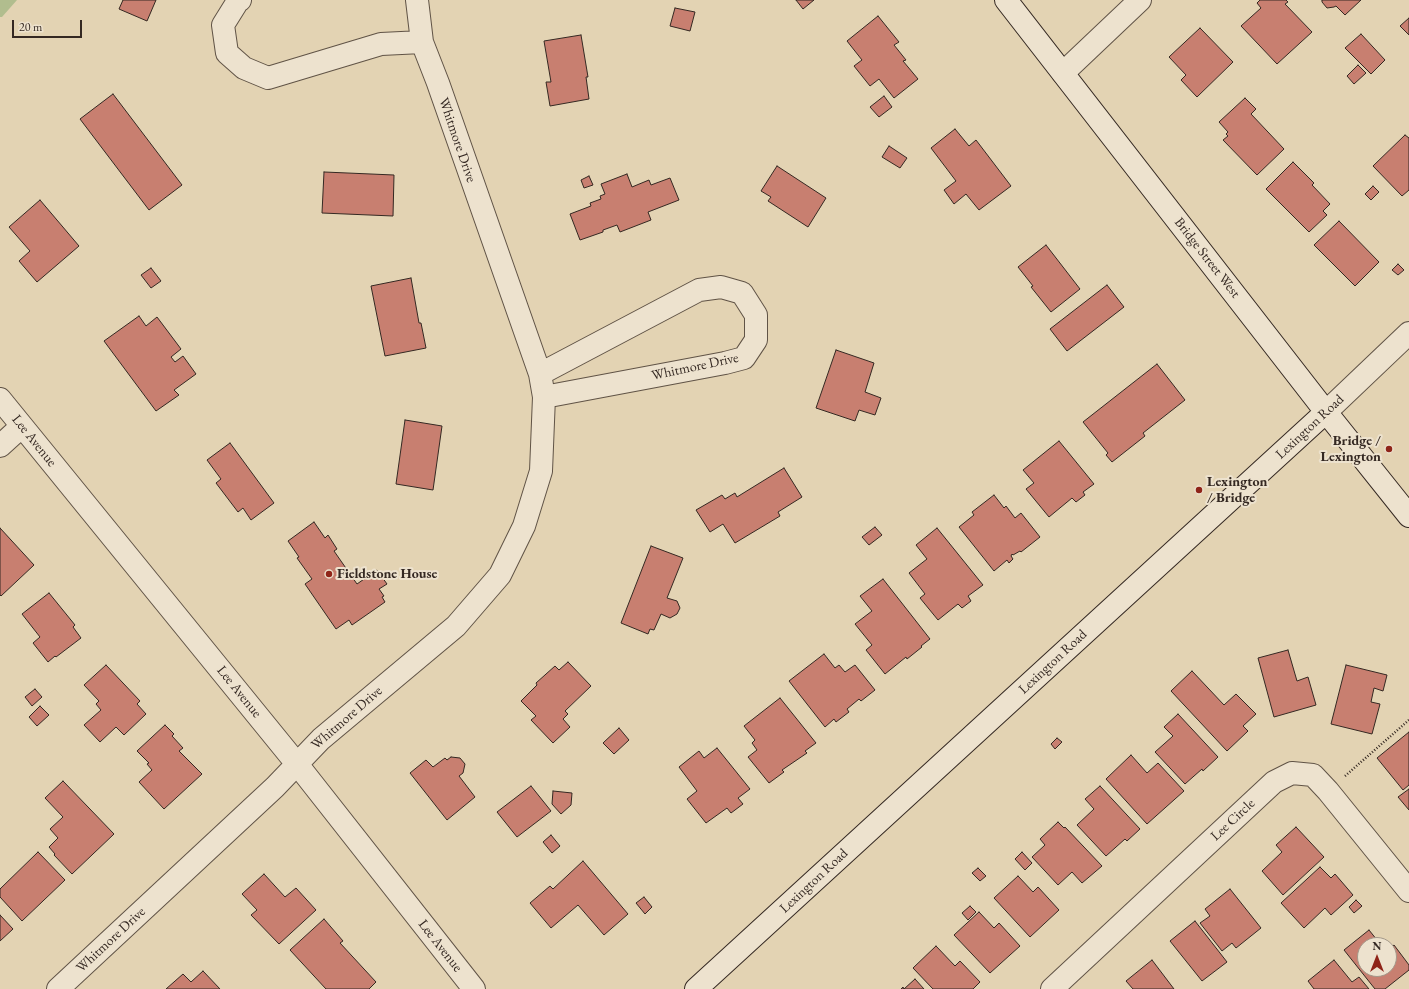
<!DOCTYPE html>
<style>
body{margin:0}
#map{position:relative;width:1409px;height:989px;overflow:hidden;background:#e3d3b3;font-family:"EB Garamond",serif}
canvas{display:block}
.north{position:absolute;left:1357px;top:937px;width:40px;height:40px;box-sizing:border-box;background:#ede2ce;border:1px solid #a39889;border-radius:50%;rotate:0deg;font-size:11px;font-weight:700;line-height:16px;text-align:center;color:#342822}
.north::after{content:'';display:block;margin:auto;width:14px;height:18px;background:#8f2418;clip-path:polygon(50% 0,100% 100%,50% 72%,0 100%)}
.scale{position:absolute;left:12px;top:20px;width:70px;height:18px;box-sizing:border-box;border:2px solid #342822;border-top:0;padding-left:5px;font-size:12px;line-height:14px;white-space:nowrap;color:#342822;-webkit-text-stroke:3px #ede2ce;paint-order:stroke}
</style>
<div id="map">
<canvas width="1409" height="989"></canvas>
<div class="north">N</div>
<div class="scale">20 m</div>
</div>
<script>
const g = document.querySelector('canvas').getContext('2d');
g.lineJoin = 'round';
function fillPath(path, color) { g.fillStyle = color; g.fill(path, 'evenodd'); }
const shape = rows => new Path2D(rows.map(r => 'M' + r).join(''));
function stroke(path, color, width, dash) { g.strokeStyle = color; g.lineWidth = width; g.lineCap = dash ? 'butt' : 'round'; g.setLineDash(dash || []); g.stroke(path); }
function label(font, color, halo, rows, align = 'center') {
  g.font = font + ' "EB Garamond",serif'; g.lineWidth = 4; g.setLineDash([]); g.textBaseline = 'middle'; g.strokeStyle = halo; g.fillStyle = color; for (const [text, x, y, turn = 0] of rows) {
    g.save(); g.translate(x, y); g.rotate((+turn || 0) * Math.PI / 180); g.textAlign = isNaN(turn) ? turn : align; if (halo) g.strokeText(text, 0, 0); g.fillText(text, 0, 0); g.restore();
  }
}
const green = shape([
 [0,0,17,0,2,17,0,17]
]);
const building = shape([
 [123,0,156,0,147,21,119,9,123,0],
 [796,0,814,0,803,9,796,0],
 [1260,0,1286,0,1288,2,1285,4,1312,32,1277,64,1241,26,1261,8,1257,3,1260,0],
 [1322,0,1361,0,1345,15,1336,6,1334,7,1327,8,1322,2,1322,0],
 [675,8,695,12,690,31,670,26,675,8],
 [878,16,899,42,894,45,906,60,903,61,918,79,894,98,879,79,870,86,854,66,862,60,847,41,878,16],
 [1409,18,1409,35,1400,26,1409,18],
 [1200,28,1233,62,1197,97,1181,80,1186,75,1169,57,1200,28],
 [1361,34,1385,60,1371,74,1345,48,1361,34],
 [581,35,588,77,586,77,589,99,550,106,546,82,551,82,544,41,581,35],
 [1358,65,1366,73,1354,84,1347,76,1358,65],
 [113,94,182,185,149,210,80,119,113,94],
 [884,96,892,107,879,117,870,107,884,96],
 [1245,98,1256,109,1251,114,1284,149,1257,175,1223,140,1228,136,1226,134,1228,132,1219,122,1245,98],
 [955,129,969,146,976,140,1011,186,979,210,966,194,954,204,944,190,956,181,931,148,955,129],
 [1405,135,1409,138,1409,190,1402,196,1373,166,1405,135],
 [889,146,907,158,900,168,882,157,889,146],
 [1293,162,1314,183,1312,185,1330,204,1323,211,1327,215,1309,232,1266,189,1293,162],
 [777,166,826,198,808,227,768,201,771,197,761,191,777,166],
 [324,172,394,175,393,216,322,213,324,172],
 [627,174,632,187,649,180,651,185,670,178,679,200,648,212,651,220,620,232,617,225,603,230,603,232,580,240,570,214,591,206,590,203,601,199,600,196,605,194,601,184,627,174],
 [589,176,593,185,584,188,581,180,589,176],
 [1373,186,1379,192,1371,200,1365,194,1373,186],
 [40,200,79,246,37,282,19,261,30,251,9,227,40,200],
 [1339,221,1379,262,1355,286,1314,245,1339,221],
 [1046,245,1080,289,1051,312,1031,287,1033,286,1018,267,1046,245],
 [1398,264,1404,270,1398,275,1392,270,1398,264],
 [151,268,161,281,151,288,141,275,151,268],
 [411,278,419,323,421,323,426,348,385,356,371,286,411,278],
 [1107,285,1124,307,1067,351,1050,329,1107,285],
 [139,316,146,326,157,317,181,349,171,357,175,362,183,356,196,374,174,390,179,395,156,411,104,341,139,316],
 [836,350,874,363,865,392,881,398,875,415,859,410,855,421,816,408,836,350],
 [1157,364,1185,400,1143,433,1145,436,1112,462,1106,455,1108,453,1083,422,1157,364],
 [405,420,442,426,433,490,396,484,405,420],
 [1059,441,1094,484,1083,492,1085,495,1076,502,1072,498,1049,517,1026,489,1034,483,1023,470,1059,441],
 [230,443,274,503,251,520,243,508,238,512,216,483,221,479,207,460,230,443],
 [784,468,802,497,778,512,780,516,735,543,723,524,710,532,696,510,722,495,725,499,735,493,737,497,784,468],
 [994,495,1004,508,1006,506,1015,518,1021,513,1040,537,1021,552,1020,551,1013,555,1012,554,1011,556,1013,559,1009,563,1007,560,994,571,959,527,974,515,972,512,994,495],
 [314,522,325,538,328,535,337,549,334,551,357,584,377,570,387,584,379,589,384,596,382,597,385,602,352,625,349,620,336,629,305,584,312,579,297,558,299,557,288,541,314,522],
 [875,527,882,535,869,545,862,537,875,527],
 [0,528,34,565,1,596,0,595,0,528],
 [937,528,983,585,968,596,971,601,962,608,958,604,938,620,920,598,925,594,909,573,927,559,916,545,937,528],
 [651,546,683,558,667,598,677,601,680,608,677,614,670,618,661,614,654,630,650,629,648,634,621,623,651,546],
 [883,579,930,639,921,646,922,647,907,659,906,657,885,674,866,650,872,645,855,624,872,611,860,596,883,579],
 [49,593,75,625,73,627,81,638,56,657,55,656,48,662,33,643,40,637,22,614,49,593],
 [1288,650,1297,681,1308,677,1316,705,1274,717,1258,658,1288,650],
 [824,654,835,668,839,665,845,672,855,665,875,690,861,701,859,699,847,709,849,712,836,722,834,719,825,727,789,681,824,654],
 [568,662,591,686,565,711,568,714,563,719,570,727,553,743,531,720,536,716,521,701,537,685,536,683,555,666,559,670,568,662],
 [106,665,140,701,137,704,146,714,124,735,116,727,100,742,84,725,101,710,96,704,99,701,84,685,106,665],
 [1346,665,1387,675,1383,691,1374,688,1371,702,1380,704,1372,734,1331,724,1346,665],
 [1192,671,1224,705,1236,694,1256,714,1243,726,1248,731,1227,751,1171,691,1192,671],
 [35,689,42,697,32,706,25,697,35,689],
 [780,698,816,743,805,751,807,753,782,770,784,772,769,783,748,757,757,750,752,743,755,740,744,726,780,698],
 [40,706,49,715,37,726,29,717,40,706],
 [1178,714,1218,757,1203,771,1202,769,1185,784,1155,752,1173,736,1164,727,1178,714],
 [165,725,174,734,172,736,183,748,179,751,202,774,164,809,139,782,152,770,147,764,149,763,137,751,165,725],
 [619,728,629,740,614,754,603,743,619,728],
 [1409,732,1409,785,1403,790,1377,758,1409,732],
 [1057,738,1062,742,1055,749,1051,744,1057,738],
 [717,748,750,789,738,798,743,804,731,813,727,808,706,823,687,799,697,791,679,767,699,751,704,758,717,748],
 [1131,755,1147,773,1158,763,1184,791,1147,824,1106,779,1131,755],
 [451,757,460,758,465,764,463,773,459,776,475,797,447,820,410,773,426,760,433,767,445,758,447,760,451,757],
 [63,781,114,834,72,874,54,855,55,854,49,847,58,838,50,829,63,817,45,798,63,781],
 [531,786,551,811,517,837,497,812,531,786],
 [1100,786,1140,829,1127,841,1125,839,1106,856,1077,825,1094,809,1085,799,1100,786],
 [1409,789,1409,810,1398,797,1409,789],
 [553,791,572,793,571,805,561,814,552,804,553,791],
 [1058,822,1064,828,1065,827,1102,866,1082,883,1072,872,1058,885,1032,857,1045,845,1040,839,1058,822],
 [1296,827,1324,857,1283,895,1262,871,1282,852,1276,845,1296,827],
 [551,835,560,846,552,853,543,842,551,835],
 [38,852,65,880,22,921,0,897,0,889,38,852],
 [1022,852,1032,863,1025,870,1015,859,1022,852],
 [583,861,628,914,604,935,578,905,551,928,530,903,550,886,553,889,583,861],
 [1320,867,1331,878,1335,874,1353,895,1331,915,1325,908,1304,928,1281,903,1320,867],
 [978,868,986,876,980,881,972,873,978,868],
 [264,874,285,897,296,888,316,910,279,944,251,915,257,910,242,894,264,874],
 [1018,876,1033,892,1038,887,1059,910,1030,937,994,898,1018,876],
 [1230,889,1261,928,1236,948,1232,943,1222,951,1200,923,1210,916,1205,909,1230,889],
 [644,897,652,907,645,914,636,903,644,897],
 [1356,900,1362,906,1354,913,1349,907,1356,900],
 [970,906,976,912,968,920,962,913,970,906],
 [979,912,994,928,999,923,1020,946,990,973,954,935,979,912],
 [0,915,13,929,0,941,0,915],
 [324,919,343,941,340,943,376,982,369,989,326,989,290,950,324,919],
 [1195,921,1227,962,1202,981,1170,941,1195,921],
 [1369,930,1381,945,1365,945,1365,969,1389,969,1389,949,1394,945,1409,965,1409,970,1385,989,1375,989,1344,950,1369,930],
 [936,946,955,966,960,961,980,982,973,989,933,989,913,968,936,946],
 [1152,960,1174,989,1133,989,1126,981,1152,960],
 [1334,960,1352,982,1359,977,1369,989,1314,989,1308,981,1334,960],
 [203,971,220,989,166,989,183,974,191,982,203,971],
 [915,979,924,989,901,989,903,987,904,989,915,979]
]);
const path = shape([
 [1345,776,1409,720]
]);
const minor = shape([
 [240,0,238,1,223,25,227,53,244,68,268,78,381,44,422,42],
 [1063,73,1140,0],
 [540,374,699,290,721,287,742,293,756,315,756,340,744,358,725,363,544,397],
 [0,399,297,764,474,989],
 [0,446,22,426],
 [58,989,275,787,321,739,456,626,500,575,524,526,541,471,544,397,540,374,438,83,422,42,417,0],
 [1052,989,1274,782,1292,773,1313,775,1328,791,1409,891]
]);
const tertiary = shape([
 [1326,412,1409,333]
]);
const secondary = shape([
 [1006,0,1326,412,1409,516],
 [696,989,1326,412]
]);
const markers = [
 [1389,449,4,"#8f2418"],
 [1199,490,4,"#8f2418"],
 [329,574,4,"#8f2418"]
];
const streetNames = [
 ["Whitmore Drive",457,140,71],
 ["Bridge Street West",1207,258,52],
 ["Whitmore Drive",695,367,-12],
 ["Lexington Road",1310,427,-43],
 ["Lee Avenue",34,441,51],
 ["Lexington Road",1053,662,-43],
 ["Lee Avenue",239,692,51],
 ["Whitmore Drive",347,718,-41],
 ["Lee Circle",1233,820,-43],
 ["Lexington Road",814,881,-43],
 ["Whitmore Drive",111,940,-43],
 ["Lee Avenue",440,946,52]
];
const poiNames = [
 ["Bridge /",1381,441,"right"],
 ["Lexington",1381,457,"right"],
 ["Lexington",1207,482],
 ["/ Bridge",1207,498],
 ["Fieldstone House",337,574]
];
fillPath(green, '#b1bd8e');
fillPath(building, '#c87f70');
stroke(building, '#342822', 1);
stroke(minor, '#605346', 24);
stroke(tertiary, '#605346', 24);
stroke(secondary, '#342822', 24);
stroke(path, '#342822', 2.5, [1, 2]);
stroke(minor, '#ede2ce', 22);
stroke(tertiary, '#ede2ce', 22);
stroke(secondary, '#ede2ce', 22);
for (const [x, y, r, color] of markers) { const dot = new Path2D(); dot.arc(x, y, r, 0, 2 * Math.PI); g.fillStyle = color; g.fill(dot); stroke(dot, '#ede2ce', 1.5); }
label('14px', '#342822', '#ede2ce', streetNames);
label('bold 14px', '#342822', '#ede2ce', poiNames, 'left');
</script>
